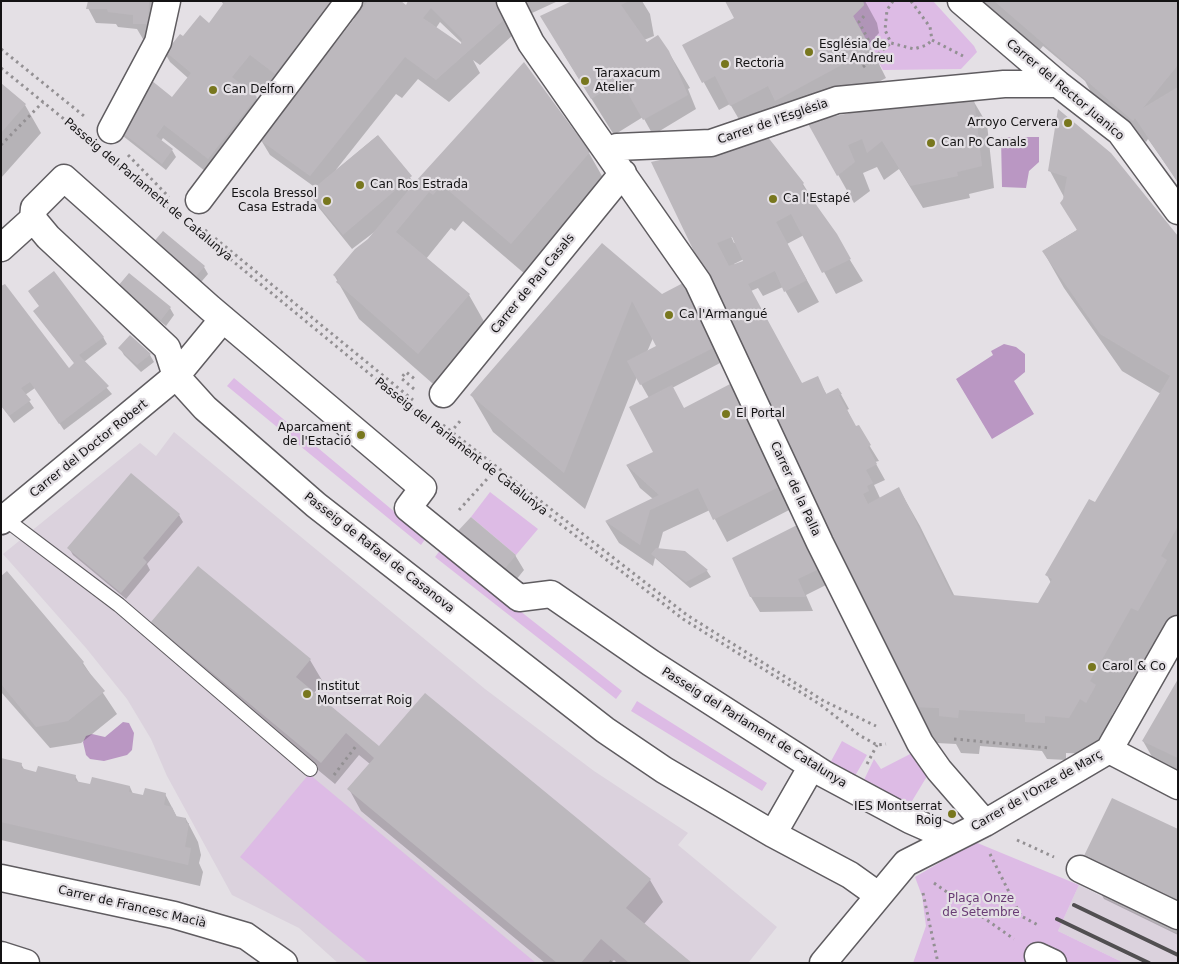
<!DOCTYPE html>
<meta charset="utf-8">
<style>
body{margin:0}
#map{position:relative;width:1179px;height:964px;overflow:hidden;background:#e4e0e5;font-family:"DejaVu Sans",sans-serif}
canvas{display:block}
.frame{position:absolute;inset:0;border:2px solid #141314;pointer-events:none}
</style>
<div id="map">
<canvas width="1179" height="964"></canvas>
<div class="frame"></div>
</div>
<script>
const g = document.querySelector('canvas').getContext('2d');
g.lineJoin = 'round';
function fillPath(path, color) { g.fillStyle = color; g.fill(path, 'evenodd'); }
const shape = rows => new Path2D(rows.map(r => 'M' + r).join(''));
function stroke(path, color, width, dash) { g.strokeStyle = color; g.lineWidth = width; g.lineCap = dash ? 'butt' : 'round'; g.setLineDash(dash || []); g.stroke(path); }
function label(font, color, halo, rows, align = 'center') {
  g.font = font + ' "DejaVu Sans",sans-serif'; g.lineWidth = 4.5; g.setLineDash([]); g.textBaseline = 'middle'; g.strokeStyle = halo; g.fillStyle = color; for (const [text, x, y, turn = 0] of rows) {
    g.save(); g.translate(x, y); g.rotate((+turn || 0) * Math.PI / 180); g.textAlign = isNaN(turn) ? turn : align; if (halo) g.strokeText(text, 0, 0); g.fillText(text, 0, 0); g.restore();
  }
}
const built = shape([
 [174,432,485,689,594,771,688,833,678,845,777,927,748,963,338,963,299,928,232,895,167,776,151,739,127,699,86,648,3,554,140,443,156,456],
 [1079,885,1178,934,1178,963,1124,963,1058,931]
]);
const green = shape([
 [863,1,933,1,974,46,977,52,961,69,883,70,853,16,864,5],
 [234,378,426,538,421,545,227,386],
 [490,492,538,529,516,555,471,517],
 [441,549,622,691,616,699,435,557],
 [637,701,767,783,762,791,631,711],
 [842,741,867,755,855,776,830,763],
 [916,751,929,773,909,806,863,782,874,759,881,769],
 [309,774,536,963,369,963,240,857],
 [975,842,1079,885,1058,931,1124,963,913,963,926,926,922,896,915,877]
]);
const water = shape([
 [1001,137,1039,137,1039,162,1029,171,1026,188,1002,187],
 [1004,344,1016,347,1025,354,1025,372,1014,381,1034,414,992,439,956,379,993,355,991,351],
 [123,722,129,723,134,733,132,750,127,755,104,761,90,759,86,755,83,742,86,736,92,734,105,737]
]);
const shadow = shape([
 [90,1,158,1,156,39,143,39,137,29,118,27,116,24,96,23,88,8],
 [221,1,403,1,401,3,410,9,498,1,514,34,480,65,473,60,480,73,449,102,418,79,402,98,396,94,335,171,377,136,415,184,589,153,610,190,532,280,463,221,455,231,451,228,426,259,469,295,490,332,440,390,359,319,334,275,377,230,352,249,319,208,310,193,316,188,270,155,261,140,289,104,264,85,255,96,265,112,224,186,163,138,161,141,172,150,176,157,166,170,123,136,119,129,176,102,188,78,170,62,162,48,187,41,213,27,224,5],
 [345,10,355,19,306,83,298,70],
 [440,22,462,43,466,50,436,28],
 [525,1,558,1,532,13],
 [575,1,642,1,650,14,654,36,644,40,647,44,668,51,690,88,688,89,696,109,653,135,643,117,614,135,563,53],
 [726,1,865,1,877,23,879,33,869,44,886,78,793,128,747,133,730,104,719,110,684,46,736,19],
 [974,1,1178,1,1178,182,1148,139,1146,142,1093,96,1085,81,1043,46,1038,52],
 [1,84,25,105,41,133,1,178],
 [974,102,987,124,994,188,969,194,970,198,923,208,899,169,884,180,877,167,863,173,870,191,854,203,809,123],
 [1059,111,1178,238,1178,615,1159,647,1153,644,1112,715,1117,723,1108,739,1101,735,1090,754,1066,753,1066,760,1047,759,1042,751,980,746,979,754,961,753,956,744,936,743,914,706,653,162,803,184,863,281,836,294,804,235,787,244,819,302,798,313,783,287,763,296,758,288,751,291,802,384,817,378,827,395,838,389,849,409,847,410,856,428,858,427,879,461,875,462,885,480,874,485,880,498,899,489,920,526,955,597,1039,605,1051,583,1047,575,1096,504,1161,394,1122,371,1064,288,1043,251,1077,230,1064,197,1050,171],
 [705,178,736,242,734,243],
 [744,259,749,269,735,266,734,264],
 [163,233,204,267,208,274,196,288],
 [602,245,662,296,682,285,722,362,672,388,684,409,731,385,793,508,727,542,710,510,663,532,658,550,684,552,707,571,711,577,690,588,655,558,653,566,619,543,606,522,653,499,640,488,627,466,655,453,649,398,637,377,585,509,493,432,472,396],
 [653,338,657,347,647,352],
 [1,288,69,370,75,364,35,311,103,337,107,344,84,362,112,394,64,430,35,388,25,395,34,408,14,423,1,405],
 [124,293,170,308,174,315,166,326],
 [120,348,150,355,154,362,141,372,124,355],
 [179,515,183,522,147,564,150,570,126,599,73,555,69,548],
 [803,524,832,582,806,595,813,611,760,612,751,597],
 [467,548,515,555,524,570,512,585],
 [7,573,83,663,117,714,81,743,50,748,1,692,1,577],
 [152,622,310,660,323,682,314,693,379,748,650,880,663,902,644,924,690,963,617,963,614,960,611,963,545,963,361,811,349,789,370,764,359,755,335,784,165,644],
 [1178,681,1178,778,1159,769,1143,741],
 [1,759,21,764,25,771,37,774,75,776,79,783,91,785,130,787,133,794,144,797,165,794,177,817,186,819,198,842,201,855,199,863,203,872,200,886,1,840],
 [1178,831,1178,935,1104,899,1083,862]
]);
const building = shape([
 [88,1,149,1,148,24,133,24,133,15,108,12,107,9,86,9],
 [225,1,332,1,275,74,250,55,232,77,257,97,208,159,164,125,156,136,173,149,162,164,118,129,146,76,172,97,191,73,160,47,172,44,180,34,183,36,200,15,209,23],
 [368,1,401,1,406,5,408,1,498,1,506,18,436,80,405,57,310,176,260,140],
 [431,8,462,39,461,44,423,18],
 [572,1,629,1,621,5,647,42,658,35,669,51,688,95,643,120,621,81,591,99,540,16],
 [725,1,863,1,864,5,853,16,871,49,775,101,768,86,730,106,715,76,702,83,682,45,734,18],
 [994,1,1178,1,1178,65,1143,108,1178,87,1178,183,1135,118,1133,121],
 [524,62,590,152,511,244,442,185,433,195,429,192,396,232,470,294,418,354,336,282,338,279,333,275,355,249,368,239,416,181],
 [1,83,26,104,1,133],
 [974,100,982,166,957,172,958,176,910,186,882,141,867,153,862,139,848,145,855,162,837,176,807,122,869,109],
 [1058,109,1111,153,1178,236,1178,526,1161,556,1167,560,1138,611,1131,608,1090,681,1096,685,1086,703,1080,699,1069,718,1045,716,1045,723,1025,722,1025,714,959,710,958,718,939,716,939,708,913,707,651,162,767,136,804,183,802,185,837,234,851,259,822,273,791,214,776,222,807,280,784,292,775,271,748,284,802,383,818,376,826,394,838,388,842,394,839,395,856,426,859,425,871,445,868,447,877,464,866,470,873,483,867,486,869,491,863,494,868,504,899,487,952,595,1038,603,1052,579,1045,575,1089,499,1095,502,1170,376,1100,334,1042,251,1077,230,1060,203,1063,199,1067,177,1048,171],
 [732,237,743,261,729,266,717,243],
 [378,135,412,176,343,235,308,193],
 [163,231,205,266,191,282,151,245],
 [602,243,662,294,683,283,715,347,640,385,627,361,656,346,632,301,564,473,470,395],
 [54,271,104,337,79,355,109,386,59,424,30,382,21,388,31,400,9,416,1,406,1,286,5,284,69,368,74,363,33,311,39,306,28,291],
 [129,273,171,307,161,320,118,286],
 [130,335,151,354,137,365,118,348],
 [732,383,781,486,713,520,698,488,650,510,640,545,605,521,659,495,626,465,653,452,629,407,672,385,684,408],
 [131,473,180,514,143,558,147,562,121,593,67,548],
 [471,517,516,555,503,571,456,533],
 [803,522,825,566,798,579,806,597,750,597,732,558],
 [656,548,685,551,708,570,686,582,651,554],
 [198,566,311,659,296,677,379,746,425,693,651,879,626,908,692,963,629,963,601,939,581,963,557,963,347,789,374,758,346,733,321,763,151,622],
 [7,571,84,662,82,664,105,691,68,721,36,727,1,684,1,576],
 [1178,679,1178,758,1142,741],
 [1,758,22,763,21,768,36,772,38,766,76,775,75,781,90,784,92,777,130,786,129,792,143,795,145,788,166,793,164,805,172,807,176,816,186,818,186,823,189,823,185,847,191,848,188,865,1,822],
 [1112,798,1178,829,1178,909,1081,862]
]);
const path = shape([
 [893,1,887,10,885,30,891,43,914,49,927,45,932,40],
 [911,1,930,27,932,40],
 [864,16,859,22,870,43],
 [932,40,963,56],
 [1,49,84,116],
 [863,67,891,43],
 [1,68,80,132],
 [1,145,43,102],
 [128,155,169,197],
 [113,161,169,209],
 [195,230,416,412],
 [205,230,413,400],
 [414,389,401,378,406,372,416,380],
 [431,424,683,619,821,705,859,735,877,745,886,744],
 [443,425,687,615,824,701,876,726],
 [450,433,461,420],
 [459,510,498,467],
 [954,739,1050,748],
 [867,764,877,745],
 [334,775,356,746],
 [1017,840,1054,857],
 [990,854,1021,916,1038,925],
 [934,883,1014,939],
 [923,893,938,963],
 [610,963,614,958]
]);
const lane = shape([
 [4,518,119,605,310,769]
]);
const street = shape([
 [510,1,531,43,698,282,820,543,920,743,939,770,985,823],
 [961,1,1058,84,1120,132,1178,211],
 [111,130,158,42,167,1],
 [608,151,617,147,711,143,837,100,1004,84,1058,84],
 [199,200,349,1],
 [33,219,48,237,167,348,176,376,205,408,316,505,605,730,664,770,773,834,850,875,878,895],
 [1,248,33,219,34,208,64,178,210,308,423,488,408,508,519,598,551,594,651,663,824,774,910,820,953,839],
 [443,394,623,173],
 [1,521,176,376,223,319],
 [1109,750,1178,786],
 [773,834,812,766],
 [1080,869,1178,916],
 [1,878,174,915,246,936,284,963],
 [1,955,26,963],
 [1038,956,1053,963],
 [823,963,906,863,985,823,1109,750,1178,629]
]);
const rail = shape([
 [1074,905,1178,955],
 [1057,919,1149,963]
]);
const markers = [
 [809,52,5,"#78771e"],
 [725,64,5,"#78771e"],
 [585,81,5,"#78771e"],
 [213,90,5,"#78771e"],
 [1068,123,5,"#78771e"],
 [931,143,5,"#78771e"],
 [360,185,5,"#78771e"],
 [773,199,5,"#78771e"],
 [327,201,5,"#78771e"],
 [669,315,5,"#78771e"],
 [726,414,5,"#78771e"],
 [361,435,5,"#78771e"],
 [1092,667,5,"#78771e"],
 [307,694,5,"#78771e"],
 [952,814,5,"#78771e"]
];
const poiNames = [
 ["Església de",819,45],
 ["Sant Andreu",819,59],
 ["Rectoria",735,64],
 ["Taraxacum",595,74],
 ["Atelier",595,88],
 ["Can Delforn",223,90],
 ["Arroyo Cervera",1058,123,"right"],
 ["Can Po Canals",941,143],
 ["Can Ros Estrada",370,185],
 ["Escola Bressol",317,194,"right"],
 ["Casa Estrada",317,208,"right"],
 ["Ca l'Estapé",783,199],
 ["Ca l'Armangué",679,315],
 ["El Portal",736,414],
 ["Aparcament",351,428,"right"],
 ["de l'Estació",351,442,"right"],
 ["Carol & Co",1102,667],
 ["Institut",317,687],
 ["Montserrat Roig",317,701],
 ["IES Montserrat",942,807,"right"],
 ["Roig",942,821,"right"]
];
const streetNames = [
 ["Carrer del Rector Juanico",1065,90,40],
 ["Carrer de l'Església",773,122,-19],
 ["Passeig del Parlament de Catalunya",148,190,40],
 ["Carrer de Pau Casals",533,284,-51],
 ["Passeig del Parlament de Catalunya",461,447,38],
 ["Carrer del Doctor Robert",89,449,-39],
 ["Carrer de la Palla",795,489,65],
 ["Passeig de Rafael de Casanova",379,553,38],
 ["Passeig del Parlament de Catalunya",754,728,32],
 ["Carrer de l'Onze de Març",1037,791,-30],
 ["Carrer de Francesc Macià",132,907,13]
];
const parkNames = [
 ["Plaça Onze",981,899],
 ["de Setembre",981,913]
];
fillPath(built, '#dbd2dd');
fillPath(green, '#ddbbe5');
fillPath(water, '#ba97c3');
fillPath(shadow, '#0003');
fillPath(building, '#bcb8bd');
stroke(lane, '#5f5c60', 16);
stroke(street, '#5f5c60', 29);
stroke(path, '#939093', 3, [2.5, 4]);
stroke(lane, '#fff', 14);
stroke(street, '#fff', 26);
stroke(rail, '#514f51', 4);
for (const [x, y, r, color] of markers) { const dot = new Path2D(); dot.arc(x, y, r, 0, 2 * Math.PI); g.fillStyle = color; g.fill(dot); stroke(dot, '#e4e0e5', 2); }
label('12px', '#141314', '#e4e0e5', poiNames, 'left');
label('12px', '#141314', '#e4e0e5', streetNames);
label('12px', '#693c75', '#e4e0e5', parkNames);
</script>
